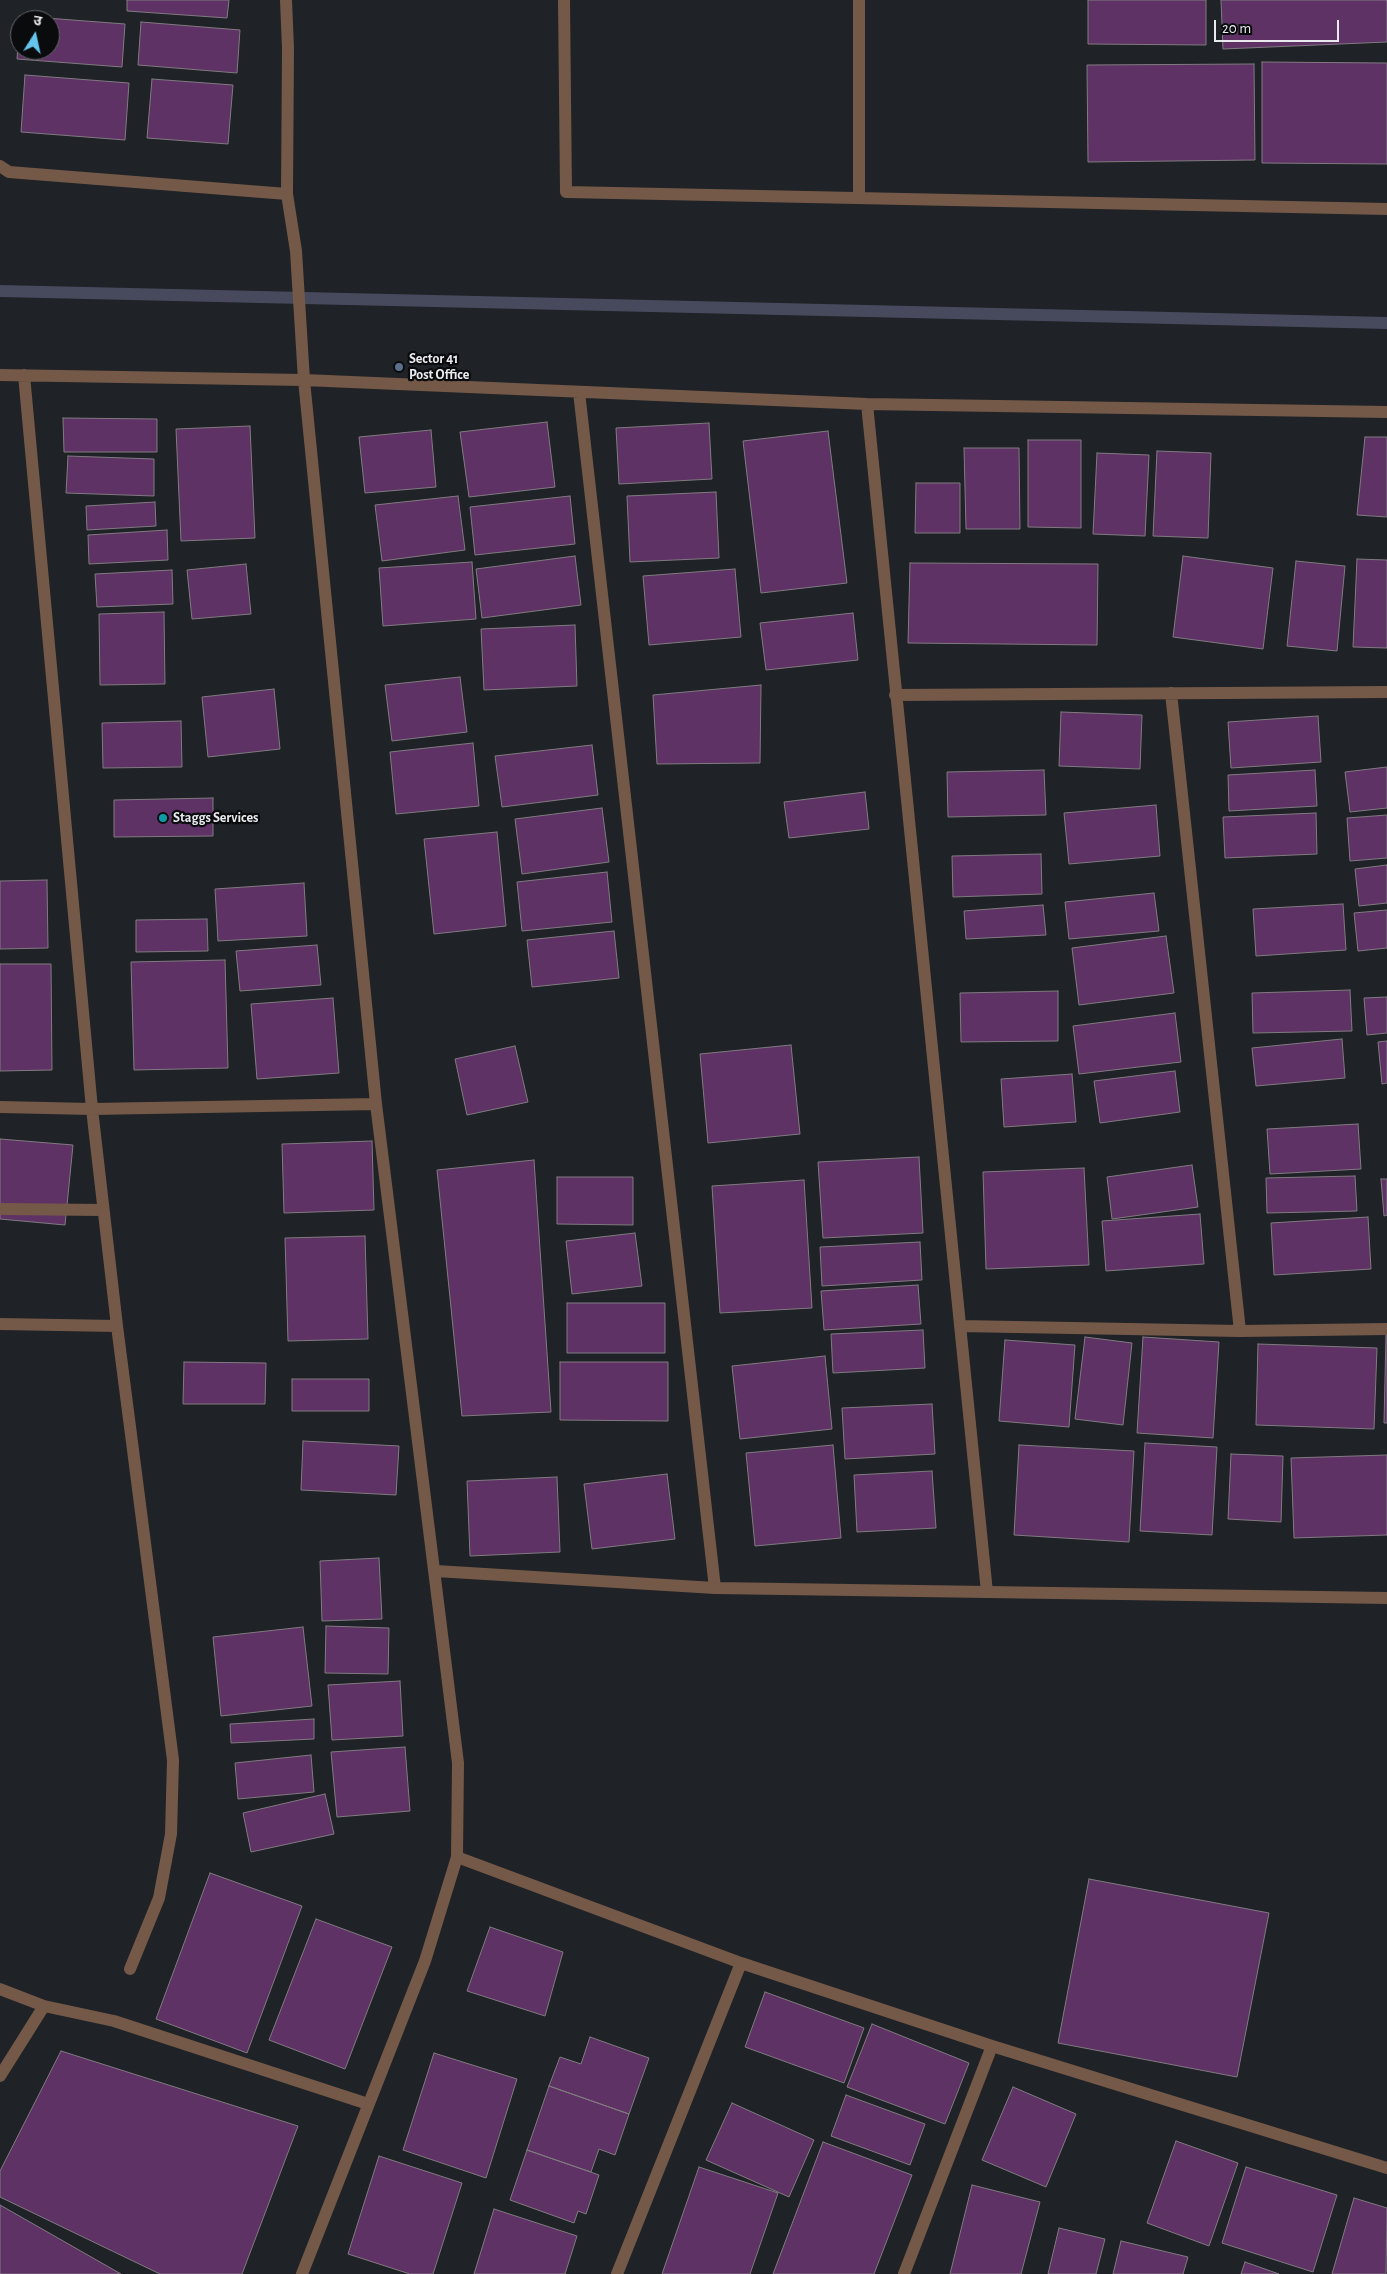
<!DOCTYPE html>
<meta charset="utf-8">
<style>
body{margin:0}
#map{position:relative;width:1387px;height:2274px;overflow:hidden;background:#1f2226;font-family:"Alegreya Sans","Noto Sans Devanagari",sans-serif}
canvas{display:block}
.north{position:absolute;left:10px;top:10px;width:50px;height:50px;box-sizing:border-box;background:#0a0b0d;border:1px solid #636467;border-radius:50%;rotate:10deg;font-size:14px;font-weight:700;line-height:20px;text-align:center;color:#e9eaee}
.north::after{content:'';display:block;margin:auto;width:18px;height:22px;background:#65c5ee;clip-path:polygon(50% 0,100% 100%,50% 72%,0 100%)}
.scale{position:absolute;left:1214px;top:20px;width:125px;height:22px;box-sizing:border-box;border:2px solid #e9eaee;border-top:0;padding-left:6px;font-size:15px;line-height:18px;white-space:nowrap;color:#e9eaee;-webkit-text-stroke:4px #0a0b0d;paint-order:stroke}
</style>
<div id="map">
<canvas width="1387" height="2274"></canvas>
<div class="north">उ</div>
<div class="scale">20 m</div>
</div>
<script>
const g = document.querySelector('canvas').getContext('2d');
g.lineJoin = 'round';
const shape = rows => new Path2D(rows.map(r => 'M' + r).join(''));
function stroke(path, color, width, dash) { g.strokeStyle = color; g.lineWidth = width; g.lineCap = dash ? 'butt' : 'round'; g.setLineDash(dash || []); g.stroke(path); }
function fillPath(path, color) { g.fillStyle = color; g.fill(path, 'evenodd'); }
function label(font, color, halo, rows, align = 'center') {
  g.font = font + ' "Alegreya Sans",sans-serif'; g.lineWidth = 4.5; g.setLineDash([]); g.textBaseline = 'middle'; g.strokeStyle = halo; g.fillStyle = color; for (const [text, x, y, turn = 0] of rows) {
    g.save(); g.translate(x, y); g.rotate((+turn || 0) * Math.PI / 180); g.textAlign = isNaN(turn) ? turn : align; if (halo) g.strokeText(text, 0, 0); g.fillText(text, 0, 0); g.restore();
  }
}
const stream = shape([
 [0,291,1387,323]
]);
const building = shape([
 [127,0,229,0,227,18,127,11,127,0],
 [1088,0,1206,0,1206,45,1088,44,1088,0],
 [1221,0,1387,0,1387,42,1223,49,1221,0],
 [20,16,125,24,122,67,17,59,20,16],
 [20,20,50,20,50,50,20,50,20,20],
 [141,22,240,30,237,73,138,65,141,22],
 [1262,62,1387,63,1387,164,1262,163,1262,62],
 [1254,64,1255,160,1088,162,1087,65,1254,64],
 [25,75,129,83,125,140,21,132,25,75],
 [152,79,233,85,228,144,147,138,152,79],
 [63,418,157,419,157,452,64,452,63,418],
 [547,422,555,487,469,497,460,432,547,422],
 [709,423,712,479,619,484,616,428,709,423],
 [250,426,255,538,181,541,176,429,250,426],
 [431,430,436,487,365,493,359,437,431,430],
 [828,431,847,583,761,593,743,441,828,431],
 [1365,437,1387,437,1387,517,1357,515,1365,437],
 [1028,440,1081,440,1081,528,1028,527,1028,440],
 [964,448,1019,448,1020,529,966,529,964,448],
 [1157,451,1211,453,1208,538,1153,536,1157,451],
 [1097,453,1149,455,1145,536,1093,534,1097,453],
 [68,456,154,459,154,496,66,493,68,456],
 [916,483,960,483,960,533,915,533,916,483],
 [716,492,719,558,630,562,627,496,716,492],
 [458,496,465,550,382,561,375,505,458,496],
 [570,496,575,544,475,555,470,507,570,496],
 [155,502,156,526,87,530,86,506,155,502],
 [167,530,168,560,89,564,88,535,167,530],
 [575,556,581,605,482,618,476,569,575,556],
 [1183,556,1273,568,1263,649,1173,637,1183,556],
 [1357,559,1387,560,1387,648,1353,647,1357,559],
 [1296,561,1345,566,1337,651,1287,646,1296,561],
 [472,562,476,619,383,626,379,568,472,562],
 [910,563,1098,564,1097,645,908,643,910,563],
 [246,564,251,614,192,619,187,570,246,564],
 [735,569,741,637,649,645,643,576,735,569],
 [172,570,173,604,97,607,95,574,172,570],
 [164,612,165,684,100,685,99,614,164,612],
 [853,613,858,660,766,670,760,623,853,613],
 [575,625,577,686,484,690,481,629,575,625],
 [460,677,467,732,392,741,385,685,460,677],
 [761,685,760,763,657,764,653,695,761,685],
 [274,689,280,749,208,757,202,697,274,689],
 [1061,712,1142,715,1140,769,1059,766,1061,712],
 [1318,716,1321,762,1231,768,1228,722,1318,716],
 [181,721,182,767,103,768,102,723,181,721],
 [473,743,479,806,396,814,390,752,473,743],
 [592,745,598,795,502,807,495,756,592,745],
 [1387,767,1387,808,1350,812,1345,772,1387,767],
 [1044,770,1046,815,948,817,947,772,1044,770],
 [1315,770,1317,806,1229,811,1228,775,1315,770],
 [865,792,869,829,789,838,784,802,865,792],
 [213,798,213,836,114,837,114,800,213,798],
 [1156,805,1160,856,1069,864,1064,813,1156,805],
 [602,808,609,862,522,874,515,819,602,808],
 [1316,813,1317,854,1225,858,1223,817,1316,813],
 [1387,815,1387,858,1350,861,1347,818,1387,815],
 [497,832,506,926,434,934,424,839,497,832],
 [1041,854,1042,894,953,897,952,856,1041,854],
 [1387,865,1387,903,1359,906,1355,869,1387,865],
 [607,872,612,922,522,931,517,882,607,872],
 [47,880,48,948,0,949,0,881,47,880],
 [304,883,307,936,218,941,215,889,304,883],
 [1154,893,1159,931,1069,939,1065,902,1154,893],
 [1343,904,1346,950,1256,956,1253,909,1343,904],
 [1043,905,1046,935,966,939,964,911,1043,905],
 [1387,910,1387,948,1358,951,1354,913,1387,910],
 [207,919,208,951,136,952,136,920,207,919],
 [614,931,619,978,532,987,527,940,614,931],
 [1166,936,1174,993,1079,1005,1072,948,1166,936],
 [317,945,321,985,240,991,236,951,317,945],
 [225,960,228,1068,134,1070,131,962,225,960],
 [0,964,51,964,52,1070,0,1071,0,964],
 [1350,990,1352,1031,1253,1033,1252,993,1350,990],
 [1058,991,1058,1041,961,1042,960,993,1058,991],
 [1387,997,1387,1033,1367,1035,1364,998,1387,997],
 [333,998,339,1073,257,1079,251,1004,333,998],
 [1175,1013,1181,1062,1079,1074,1073,1026,1175,1013],
 [1342,1039,1345,1078,1256,1086,1252,1048,1342,1039],
 [1387,1041,1387,1083,1382,1084,1378,1042,1387,1041],
 [791,1045,800,1134,708,1143,700,1054,791,1045],
 [515,1046,528,1102,467,1115,455,1059,515,1046],
 [1175,1071,1180,1112,1100,1123,1094,1081,1175,1071],
 [1072,1074,1076,1122,1004,1127,1001,1079,1072,1074],
 [1358,1124,1361,1169,1270,1174,1267,1129,1358,1124],
 [0,1139,73,1145,65,1225,0,1219,0,1139],
 [372,1141,374,1210,284,1213,282,1144,372,1141],
 [919,1157,923,1233,823,1238,818,1162,919,1157],
 [534,1160,551,1412,462,1416,437,1170,534,1160],
 [1192,1165,1198,1207,1112,1219,1107,1177,1192,1165],
 [1084,1168,1089,1265,986,1269,983,1172,1084,1168],
 [1355,1176,1357,1211,1267,1213,1266,1178,1355,1176],
 [557,1177,633,1177,633,1225,557,1224,557,1177],
 [1381,1179,1387,1179,1387,1215,1384,1216,1381,1179],
 [804,1180,812,1308,720,1313,712,1186,804,1180],
 [1200,1214,1204,1264,1106,1271,1102,1221,1200,1214],
 [1368,1217,1371,1269,1274,1275,1271,1223,1368,1217],
 [635,1233,642,1286,572,1294,566,1241,635,1233],
 [365,1236,368,1339,288,1341,285,1238,365,1236],
 [920,1242,922,1280,822,1286,820,1247,920,1242],
 [918,1285,921,1324,824,1330,821,1291,918,1285],
 [567,1303,665,1303,665,1353,567,1353,567,1303],
 [923,1330,925,1368,833,1373,831,1334,923,1330],
 [1386,1334,1387,1334,1387,1423,1384,1423,1386,1334],
 [1085,1337,1132,1343,1123,1425,1075,1419,1085,1337],
 [1143,1337,1219,1342,1213,1438,1137,1433,1143,1337],
 [1005,1340,1075,1345,1069,1427,999,1421,1005,1340],
 [1258,1344,1377,1348,1374,1429,1256,1425,1258,1344],
 [825,1356,832,1429,740,1439,732,1366,825,1356],
 [184,1362,266,1363,265,1404,183,1404,184,1362],
 [560,1362,668,1362,668,1421,560,1420,560,1362],
 [292,1379,369,1379,369,1411,292,1411,292,1379],
 [932,1404,935,1454,845,1459,842,1408,932,1404],
 [303,1441,399,1446,396,1495,301,1490,303,1441],
 [1145,1443,1217,1447,1212,1535,1140,1531,1145,1443],
 [833,1445,841,1538,755,1546,746,1453,833,1445],
 [1019,1445,1134,1451,1129,1542,1014,1535,1019,1445],
 [1231,1454,1283,1456,1281,1522,1228,1519,1231,1454],
 [1387,1455,1387,1535,1294,1538,1291,1458,1387,1455],
 [932,1471,936,1528,857,1532,854,1475,932,1471],
 [667,1474,675,1539,592,1549,584,1484,667,1474],
 [557,1477,560,1552,470,1556,467,1481,557,1477],
 [379,1558,382,1619,322,1621,320,1561,379,1558],
 [326,1626,389,1628,388,1674,325,1673,326,1626],
 [303,1627,312,1706,221,1716,213,1637,303,1627],
 [400,1681,403,1736,332,1740,328,1685,400,1681],
 [314,1719,314,1739,231,1743,230,1724,314,1719],
 [405,1747,410,1811,337,1817,331,1752,405,1747],
 [311,1755,314,1792,238,1799,235,1763,311,1755],
 [325,1794,334,1834,251,1852,243,1813,325,1794],
 [210,1873,302,1906,247,2053,156,2019,210,1873],
 [1089,1879,1269,1913,1237,2077,1058,2043,1089,1879],
 [316,1919,392,1947,345,2069,269,2040,316,1919],
 [490,1927,563,1952,545,2016,467,1991,490,1927],
 [765,1992,864,2028,844,2083,745,2047,765,1992],
 [872,2024,969,2063,945,2124,847,2087,872,2024],
 [590,2037,649,2058,629,2114,549,2086,560,2057,581,2064,590,2037],
 [61,2051,298,2126,242,2274,160,2274,0,2197,0,2171,61,2051],
 [434,2053,517,2079,486,2178,403,2150,434,2053],
 [549,2086,629,2114,615,2155,599,2149,591,2172,527,2150,549,2086],
 [1013,2087,1076,2114,1046,2187,982,2160,1013,2087],
 [846,2095,925,2124,910,2165,831,2136,846,2095],
 [732,2103,814,2140,789,2197,706,2160,732,2103],
 [1176,2141,1238,2163,1209,2246,1147,2223,1176,2141],
 [823,2142,912,2175,874,2274,773,2274,823,2142],
 [527,2150,599,2175,586,2214,578,2211,574,2223,510,2200,527,2150],
 [379,2156,462,2183,433,2274,410,2274,348,2254,379,2156],
 [699,2167,778,2193,750,2274,662,2274,699,2167],
 [1246,2167,1337,2195,1313,2272,1222,2243,1246,2167],
 [972,2185,1040,2202,1021,2274,950,2274,972,2185],
 [1354,2198,1387,2208,1386,2274,1332,2274,1354,2198],
 [0,2205,121,2274,0,2274,0,2205],
 [494,2209,577,2236,565,2274,474,2274,494,2209],
 [1059,2228,1105,2239,1096,2274,1048,2274,1059,2228],
 [1121,2241,1188,2257,1183,2274,1113,2274,1121,2241],
 [1245,2262,1279,2274,1241,2274,1245,2262]
]);
const lane = shape([
 [987,1592,1387,1598]
]);
const street = shape([
 [286,0,288,48,287,194,296,251,304,380,376,1104,458,1763,457,1857,425,1961,302,2274],
 [564,0,566,192,1387,209],
 [0,166,9,172,287,194],
 [859,198,859,0],
 [0,375,304,380,867,404,1387,412],
 [24,375,92,1109,117,1326,173,1760,171,1834,159,1898,130,1969],
 [579,392,715,1588],
 [1171,693,1240,1331],
 [895,695,1387,692],
 [0,1107,92,1109,376,1104],
 [0,1209,103,1210],
 [0,1324,117,1326],
 [960,1326,1240,1331,1387,1329],
 [436,1571,715,1588,987,1592,867,404],
 [457,1857,741,1963,992,2046,1387,2168],
 [0,1989,44,2006,114,2021,368,2104],
 [0,2076,44,2006],
 [617,2274,741,1963],
 [904,2274,992,2046]
]);
const markers = [
 [399,367,5,"#5c6f8a"],
 [163,818,5,"#0f9aa8"]
];
const poiNames = [
 ["Sector 41",409,359],
 ["Post Office",409,375],
 ["Staggs Services",173,818]
];
stroke(stream, '#464a5c', 12);
fillPath(building, '#5f3265');
stroke(building, '#807b80', 1);
stroke(lane, '#745948', 12);
stroke(street, '#745948', 12);
for (const [x, y, r, color] of markers) { const dot = new Path2D(); dot.arc(x, y, r, 0, 2 * Math.PI); g.fillStyle = color; g.fill(dot); stroke(dot, '#0a0b0d', 2); }
label('bold 14px', '#e9eaee', '#0a0b0d', poiNames, 'left');
</script>
